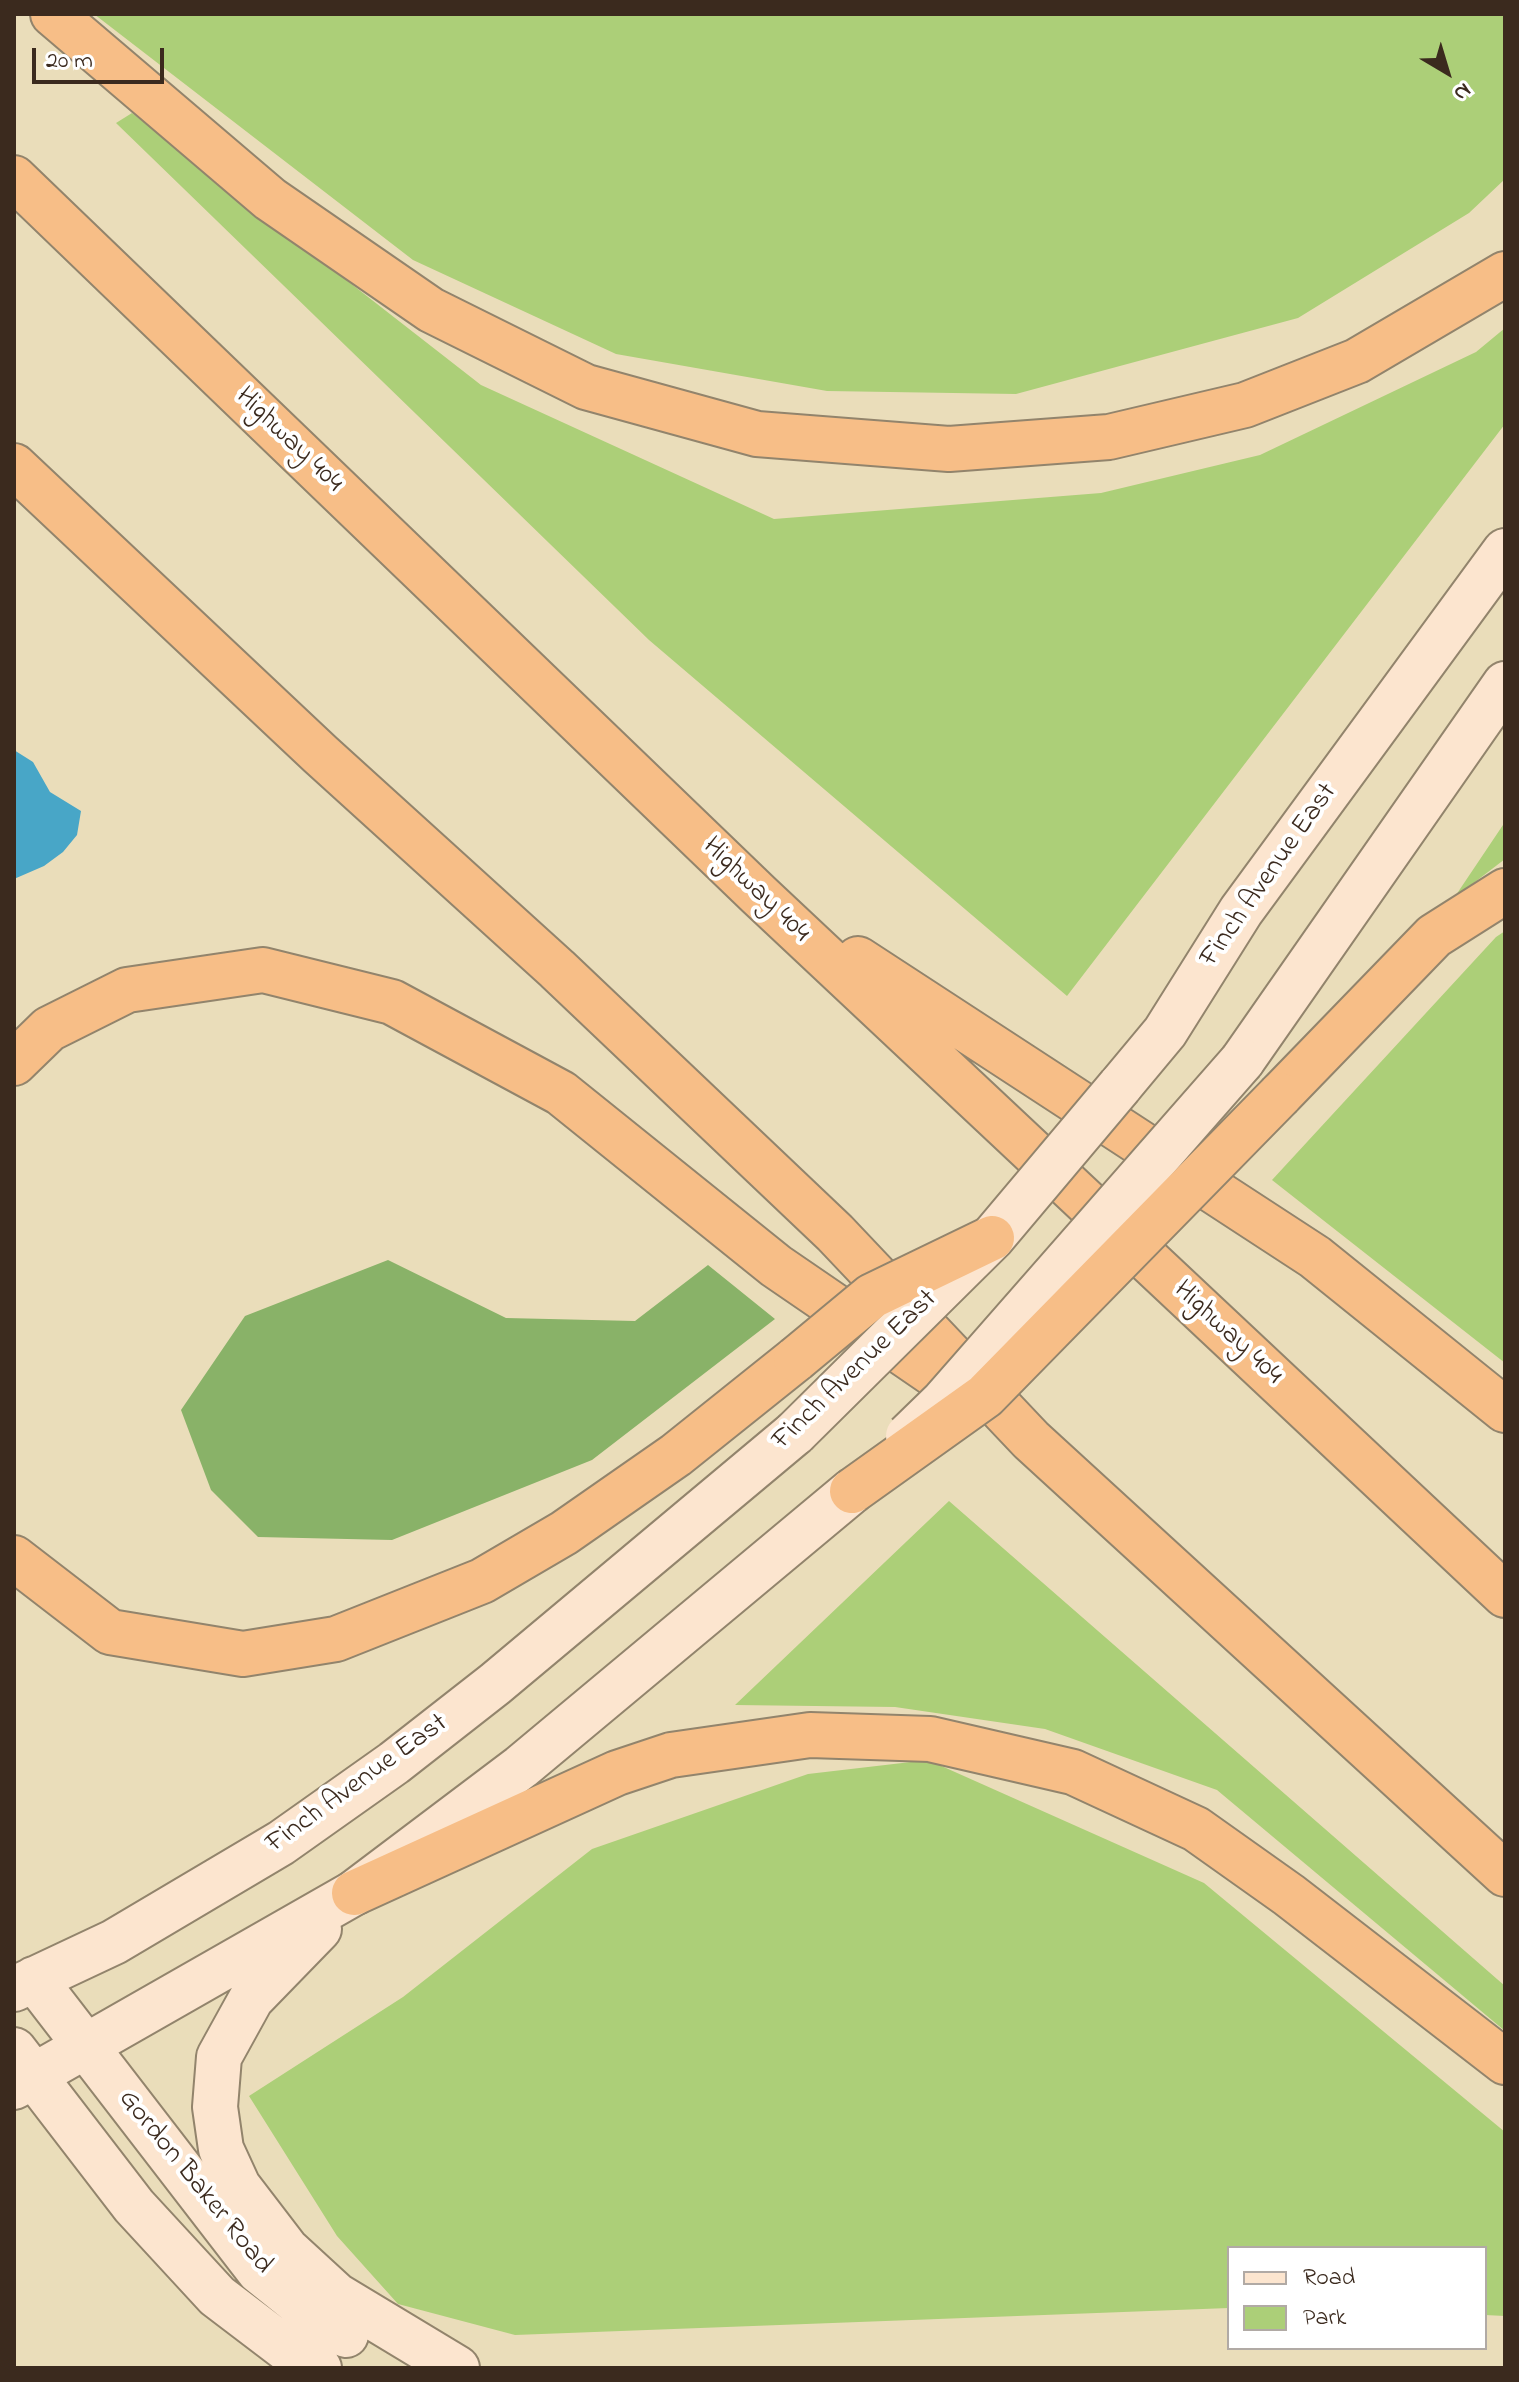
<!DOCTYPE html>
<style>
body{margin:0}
#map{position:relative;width:1519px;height:2382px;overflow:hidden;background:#eaddba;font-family:"Indie Flower",sans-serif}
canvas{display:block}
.frame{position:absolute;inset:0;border:16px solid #3b2a1e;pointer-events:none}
.legend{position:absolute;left:1227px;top:2246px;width:260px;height:104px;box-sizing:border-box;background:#fff;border:2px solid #b1aaa5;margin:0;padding:10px 14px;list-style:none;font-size:24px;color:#3b2a1e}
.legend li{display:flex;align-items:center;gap:16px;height:40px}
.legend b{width:40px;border:2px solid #b1aaa5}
.north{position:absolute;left:1407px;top:32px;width:80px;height:80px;-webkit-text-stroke:6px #fff;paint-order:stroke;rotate:142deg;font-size:22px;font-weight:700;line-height:32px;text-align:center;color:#3b2a1e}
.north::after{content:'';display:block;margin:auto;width:28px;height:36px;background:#3b2a1e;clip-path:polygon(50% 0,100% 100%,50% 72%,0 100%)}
.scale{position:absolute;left:32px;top:48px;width:132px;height:36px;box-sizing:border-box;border:4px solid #3b2a1e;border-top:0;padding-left:10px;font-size:24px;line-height:28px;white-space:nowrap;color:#3b2a1e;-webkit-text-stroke:6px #fff;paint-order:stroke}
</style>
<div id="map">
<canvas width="1519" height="2382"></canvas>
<div class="frame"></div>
<ul class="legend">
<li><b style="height:10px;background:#fce5cf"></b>Road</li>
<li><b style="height:22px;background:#accf78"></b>Park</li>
</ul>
<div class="north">N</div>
<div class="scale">20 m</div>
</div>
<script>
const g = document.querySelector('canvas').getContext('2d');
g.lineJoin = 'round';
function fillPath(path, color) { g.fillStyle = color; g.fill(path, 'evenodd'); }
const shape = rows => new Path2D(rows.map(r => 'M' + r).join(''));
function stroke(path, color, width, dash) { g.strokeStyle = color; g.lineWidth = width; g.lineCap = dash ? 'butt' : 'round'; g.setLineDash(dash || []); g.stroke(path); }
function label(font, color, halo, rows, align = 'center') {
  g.font = font + ' "Indie Flower",sans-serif'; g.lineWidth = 8; g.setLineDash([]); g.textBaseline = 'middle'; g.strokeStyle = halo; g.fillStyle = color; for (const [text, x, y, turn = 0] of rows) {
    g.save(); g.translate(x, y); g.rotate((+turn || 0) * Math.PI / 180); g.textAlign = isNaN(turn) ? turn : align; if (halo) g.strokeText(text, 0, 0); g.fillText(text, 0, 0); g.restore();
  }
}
const green = shape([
 [94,14,1505,14,1505,179,1469,213,1298,318,1016,394,827,391,616,354,413,260],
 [132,113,481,385,774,519,1101,493,1260,455,1476,352,1505,328,1505,424,1067,996,649,640,116,123],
 [1505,822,1505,859,1454,898],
 [1505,931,1505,1363,1272,1180,1496,937],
 [949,1501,1505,1986,1505,2031,1217,1790,1045,1729,895,1707,735,1705],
 [928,1760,1204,1883,1505,2132,1505,2316,1485,2315,1485,2248,1229,2248,1229,2308,515,2335,398,2304,337,2236,249,2096,403,1997,592,1849,808,1774]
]);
const forest = shape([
 [388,1260,506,1318,635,1321,708,1265,775,1319,592,1460,392,1540,258,1537,211,1490,181,1410,245,1316]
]);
const water = shape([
 [14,750,33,762,50,792,81,811,77,835,63,852,44,866,14,879]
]);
const secondary = shape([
 [1242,1061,1505,684],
 [1120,1086,1165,1032,1241,911,1505,551],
 [319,1929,251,1999,219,2057,215,2107,221,2149,238,2186,287,2250,336,2295,457,2368],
 [34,1979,259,2271,320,2320,346,2335],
 [14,1989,114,1942,281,1843,394,1763,495,1684,795,1433],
 [14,2050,134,2206,217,2296,288,2350,319,2368],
 [14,2087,354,1893,521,1767,852,1491]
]);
const highway = shape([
 [53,14,270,199,431,310,586,387,757,434,949,449,1109,437,1245,405,1357,361,1505,274],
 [14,178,759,895,1505,1595],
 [14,466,320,754,557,969,835,1233,1031,1440,1505,1874],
 [858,959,1315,1257,1505,1410],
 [14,1063,49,1029,127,990,263,970,392,1002,561,1093,776,1266,960,1392],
 [1280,1095,1434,936,1505,891],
 [14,1558,110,1632,243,1654,336,1639,482,1581,564,1533,676,1455,796,1359],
 [354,1893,617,1773,671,1755,810,1735,930,1739,1073,1772,1196,1829,1289,1895,1505,2062]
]);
const secondaryBridge = shape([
 [795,1433,992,1238,1120,1086],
 [908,1436,943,1402,1242,1061]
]);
const highwayBridge = shape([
 [796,1359,872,1296,992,1238],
 [852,1491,985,1396,1280,1095]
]);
const streetNames = [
 ["Highway 404",288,441,44],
 ["Finch Avenue East",1270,876,-55],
 ["Highway 404",755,891,44],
 ["Highway 404",1227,1334,43],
 ["Finch Avenue East",856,1371,-44],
 ["Finch Avenue East",358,1785,-36],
 ["Gordon Baker Road",194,2183,51]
];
fillPath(green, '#accf78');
fillPath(forest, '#89b268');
fillPath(water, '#48a6c7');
stroke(secondary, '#92846c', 48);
stroke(highway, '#92846c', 48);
stroke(secondary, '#fce5cf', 44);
stroke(highway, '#f7be87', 44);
stroke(secondaryBridge, '#92846c', 48, []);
stroke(highwayBridge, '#92846c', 48, []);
stroke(secondaryBridge, '#fce5cf', 44);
stroke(highwayBridge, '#f7be87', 44);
label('28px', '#3b2a1e', '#fff', streetNames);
</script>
